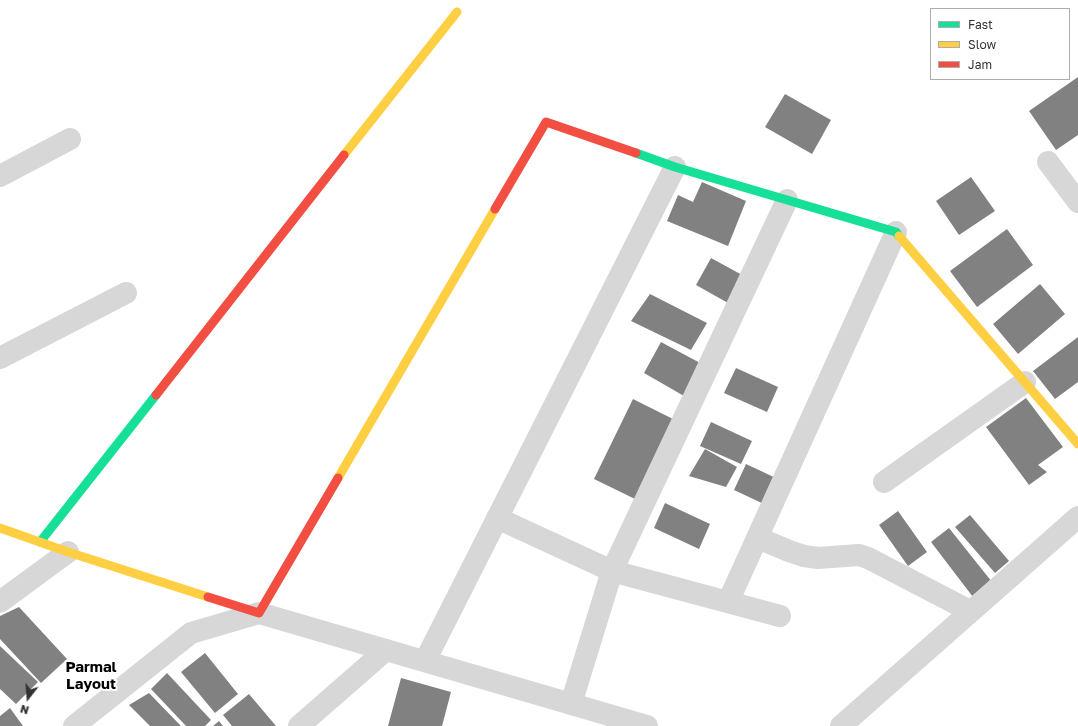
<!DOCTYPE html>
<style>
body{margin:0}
#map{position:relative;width:1078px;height:726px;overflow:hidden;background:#fff;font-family:"Golos Text",sans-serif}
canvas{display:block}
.legend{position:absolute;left:930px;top:8px;width:140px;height:72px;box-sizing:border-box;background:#fff;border:1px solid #adadad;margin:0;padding:5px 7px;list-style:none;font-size:12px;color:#333}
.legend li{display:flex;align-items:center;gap:8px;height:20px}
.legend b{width:20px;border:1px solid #adadad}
.north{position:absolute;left:8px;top:678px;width:40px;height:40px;-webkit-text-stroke:3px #fff;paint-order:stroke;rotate:197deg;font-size:11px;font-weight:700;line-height:16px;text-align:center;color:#333}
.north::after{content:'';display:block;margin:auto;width:14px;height:18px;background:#333;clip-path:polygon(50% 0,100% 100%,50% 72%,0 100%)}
</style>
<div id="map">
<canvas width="1078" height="726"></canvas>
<ul class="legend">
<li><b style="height:5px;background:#16e098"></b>Fast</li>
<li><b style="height:5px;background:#ffcf43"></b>Slow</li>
<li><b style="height:5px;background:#f24e42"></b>Jam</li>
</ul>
<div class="north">N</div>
</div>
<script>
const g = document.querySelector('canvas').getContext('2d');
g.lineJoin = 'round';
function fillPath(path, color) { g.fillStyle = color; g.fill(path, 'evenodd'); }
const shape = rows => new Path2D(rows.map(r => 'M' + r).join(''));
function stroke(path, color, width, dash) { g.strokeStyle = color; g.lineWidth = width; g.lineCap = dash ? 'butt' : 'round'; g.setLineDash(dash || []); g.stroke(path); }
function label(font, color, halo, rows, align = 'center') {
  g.font = font + ' "Golos Text",sans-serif'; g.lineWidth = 4; g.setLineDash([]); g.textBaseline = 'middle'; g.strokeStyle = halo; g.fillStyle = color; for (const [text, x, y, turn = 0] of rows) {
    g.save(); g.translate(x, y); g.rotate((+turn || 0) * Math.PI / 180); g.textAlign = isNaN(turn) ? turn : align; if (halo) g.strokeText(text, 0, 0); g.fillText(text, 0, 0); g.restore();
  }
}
const building = shape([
 [1078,77,1078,135,1056,150,1029,111],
 [785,94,831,120,812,154,765,127],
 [971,177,995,211,959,235,936,201],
 [702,182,746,201,728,246,667,221,678,195,693,202],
 [1007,229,1033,265,977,307,950,271],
 [711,258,744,276,728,303,696,285],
 [1040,284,1065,314,1018,354,993,324],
 [650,294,707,323,691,350,631,321],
 [1078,337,1078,382,1055,399,1033,371],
 [661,342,702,364,684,396,644,373],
 [736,368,778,387,767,412,724,393],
 [1026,398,1063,447,1038,465,1047,472,1029,485,986,427],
 [633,399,675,420,635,499,594,479],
 [711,422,752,441,741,464,700,446],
 [705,449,737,467,726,487,689,476],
 [746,464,778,479,766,505,734,490],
 [665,503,710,524,699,549,654,528],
 [898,511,927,552,908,566,879,525],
 [970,515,1009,561,995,573,955,527],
 [949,528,992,582,973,597,931,542],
 [19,607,67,659,41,683,0,639,0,616],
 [0,646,38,682,16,704,0,689],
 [205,653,238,694,215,713,181,672],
 [167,673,211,720,205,726,186,726,151,689],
 [401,678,451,692,442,726,388,726],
 [149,693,181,726,150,726,129,705],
 [249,694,276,726,232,726,223,715],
 [10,708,23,726,0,726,0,716],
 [219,721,223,726,213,726]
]);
const street = shape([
 [1048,162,1078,202],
 [0,176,70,139],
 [0,358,126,293],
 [884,482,1025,382],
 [497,518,612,571,780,616],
 [758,538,789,551,804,556,818,558,859,555,868,558,970,611],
 [0,602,68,552],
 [728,602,896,232],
 [425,661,675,167],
 [571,704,612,571,787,200],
 [74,726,191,633,259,613,647,726],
 [299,726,386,650],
 [841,726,1078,517]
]);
const fast = shape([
 [636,153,675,167,896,232,899,236],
 [40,542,156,395]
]);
const slow = shape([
 [344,155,457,12],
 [899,236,1078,444],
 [338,478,495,209],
 [0,528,68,552,208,597]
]);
const jam = shape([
 [495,209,546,122,636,153],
 [156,395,344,155],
 [208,597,259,613,338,478]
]);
const districtNames = [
 ["Parmal",91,667],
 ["Layout",91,684]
];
fillPath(building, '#818181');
stroke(street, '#d7d7d7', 22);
stroke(fast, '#16e098', 9);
stroke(slow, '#ffcf43', 9);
stroke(jam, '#f24e42', 9);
label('bold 15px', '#000', '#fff', districtNames);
</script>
